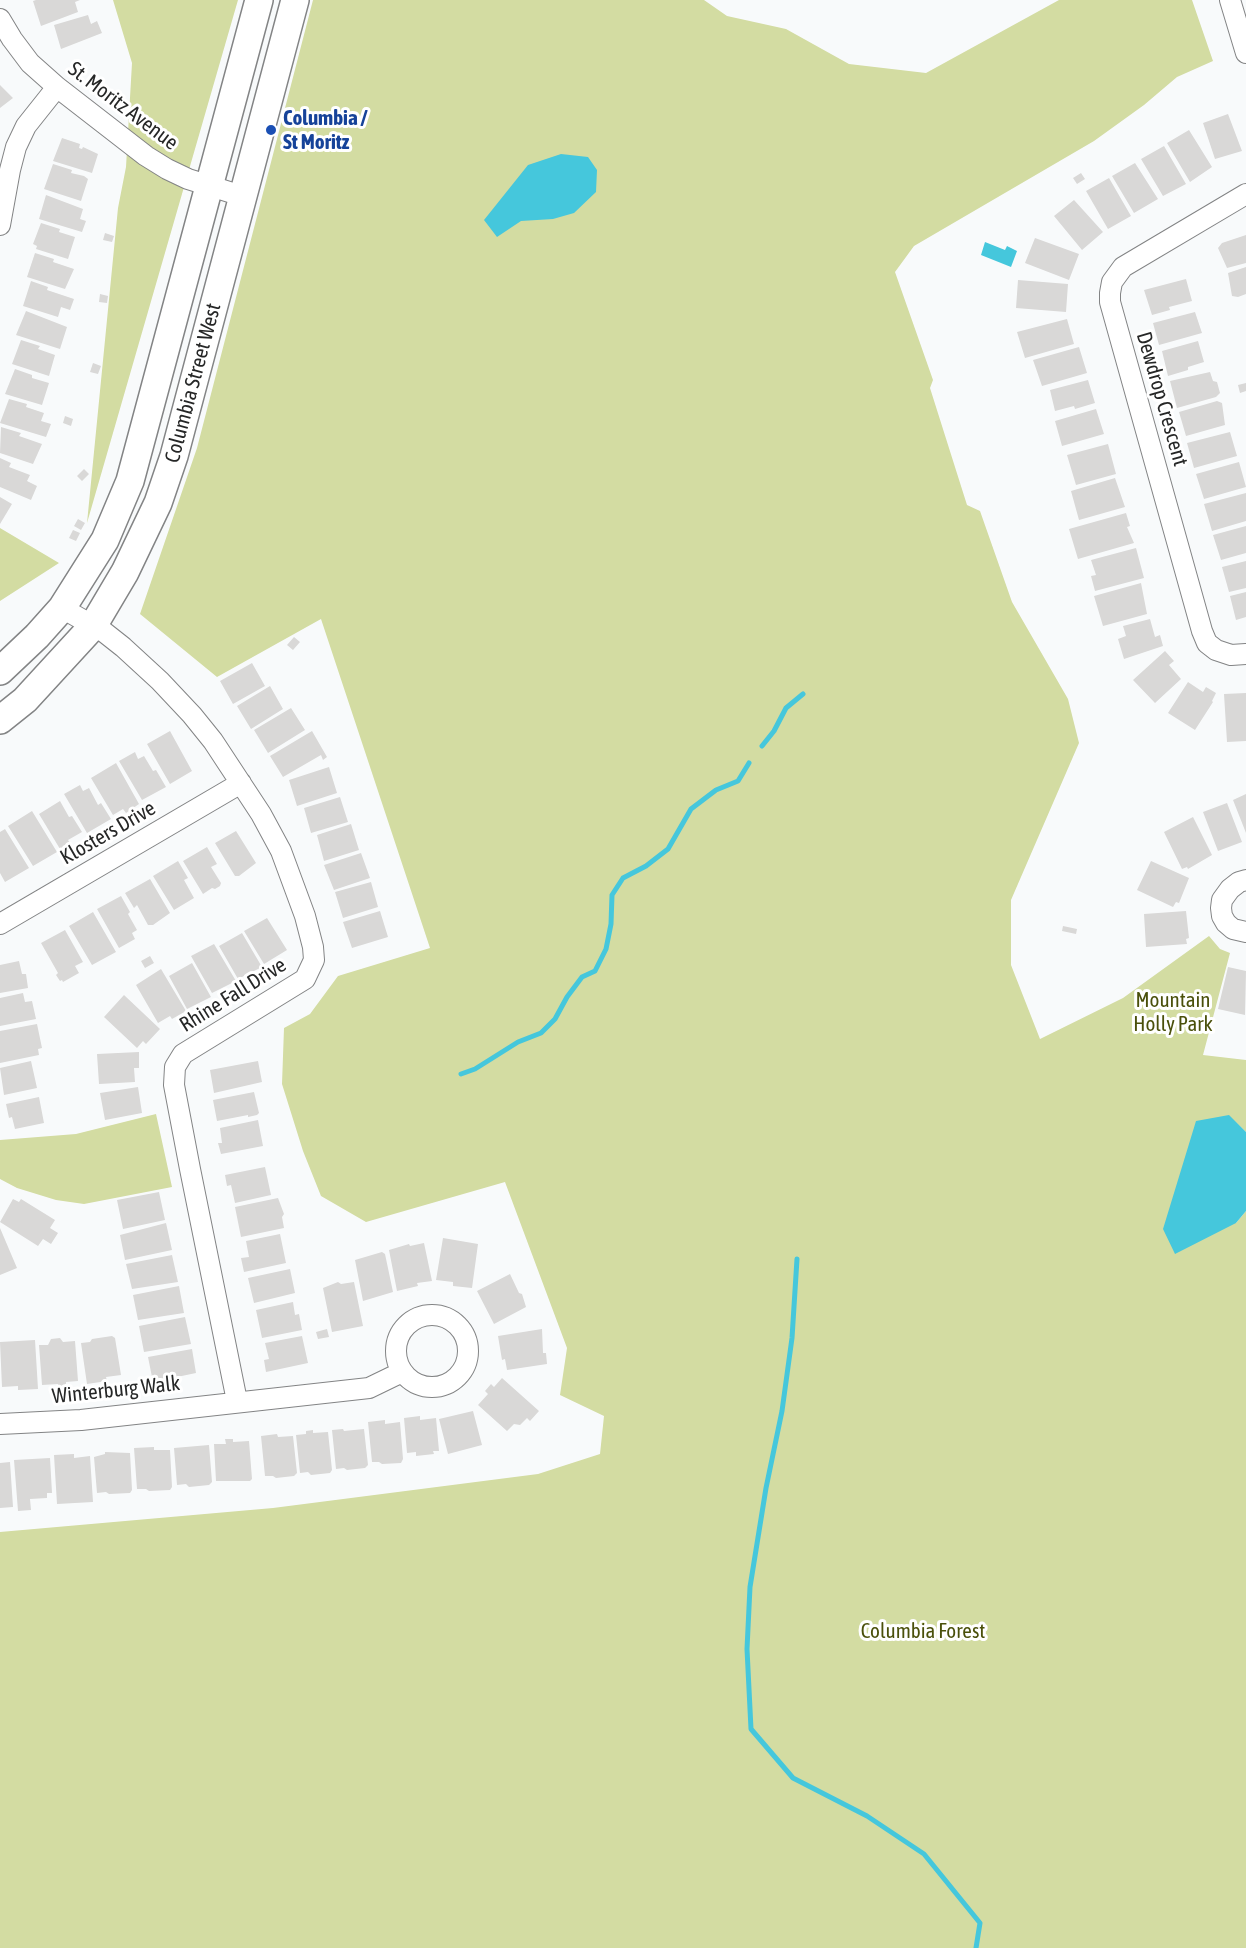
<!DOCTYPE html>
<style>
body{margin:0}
canvas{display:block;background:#f8fafb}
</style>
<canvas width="1246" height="1948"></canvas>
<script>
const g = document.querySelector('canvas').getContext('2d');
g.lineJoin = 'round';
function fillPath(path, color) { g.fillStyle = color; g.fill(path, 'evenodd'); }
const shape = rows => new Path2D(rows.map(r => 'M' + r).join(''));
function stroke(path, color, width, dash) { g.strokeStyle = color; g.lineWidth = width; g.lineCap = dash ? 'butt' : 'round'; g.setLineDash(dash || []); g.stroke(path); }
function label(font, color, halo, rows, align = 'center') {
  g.font = font + ' "Asap Condensed",sans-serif'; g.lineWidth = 6; g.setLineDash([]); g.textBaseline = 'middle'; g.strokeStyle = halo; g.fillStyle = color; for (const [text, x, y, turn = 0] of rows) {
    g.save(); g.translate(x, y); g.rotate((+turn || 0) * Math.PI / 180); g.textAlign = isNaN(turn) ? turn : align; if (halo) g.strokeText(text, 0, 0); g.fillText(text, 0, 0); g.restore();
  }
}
const green = shape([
 [113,0,238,0,87,523,118,208,126,167,132,63],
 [313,0,704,0,727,16,786,29,849,64,926,73,1059,0,1192,0,1213,61,1177,77,1144,105,1094,141,914,246,895,272,933,380,930,388,967,505,980,511,1012,602,1068,699,1079,743,1011,900,1011,965,1040,1039,1123,998,1209,936,1220,949,1230,953,1203,1055,1246,1060,1246,1132,1229,1116,1236,1223,1246,1211,1246,1948,0,1948,0,1532,273,1508,538,1474,600,1454,604,1416,560,1395,567,1348,505,1182,366,1222,321,1196,303,1151,282,1084,284,1028,310,1014,338,976,430,948,321,619,217,677,140,614,197,448],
 [0,528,59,563,0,601],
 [156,1114,172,1187,84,1204,56,1200,17,1188,0,1179,0,1140,76,1134]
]);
const water = shape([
 [561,154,588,157,597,170,596,192,574,213,553,219,521,221,497,237,484,220,528,165],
 [985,242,1005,250,1007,246,1017,251,1011,267,981,255],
 [1229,1115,1246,1132,1246,1211,1236,1223,1175,1254,1163,1229,1196,1121]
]);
const stream = shape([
 [762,746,774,731,786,708,803,694],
 [461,1074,475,1069,518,1042,541,1033,555,1019,567,997,582,977,595,971,606,949,611,924,612,895,623,878,646,866,668,849,691,809,716,790,738,781,749,763],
 [797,1259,792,1338,782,1411,766,1488,750,1587,747,1649,751,1729,793,1778,867,1816,924,1854,980,1923,976,1948]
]);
const building = shape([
 [36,0,80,0,75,2,78,12,41,26,33,1],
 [88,15,91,24,97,21,102,33,61,49,54,25],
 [0,85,13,98,0,108],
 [1228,114,1242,151,1215,159,1203,123],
 [1189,130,1212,167,1190,182,1167,143],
 [62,138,80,144,79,148,82,149,83,147,98,154,92,173,53,161],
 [1164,146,1186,184,1163,196,1141,159],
 [1135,163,1158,199,1134,213,1112,176],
 [53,164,72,170,71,173,84,176,88,179,81,201,44,189],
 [1081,173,1085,179,1077,184,1073,178],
 [1109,178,1131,216,1108,229,1086,191],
 [46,195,83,209,80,219,86,221,82,232,39,219],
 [1074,200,1103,232,1082,250,1054,216],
 [41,223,60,229,59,232,75,237,68,259,36,249,37,246,33,244],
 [105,233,114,236,112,242,103,240],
 [1246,235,1246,263,1227,268,1218,248,1222,243],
 [1035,238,1079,254,1069,280,1025,263],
 [35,253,54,259,53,262,74,269,65,289,27,277],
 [1246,267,1246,294,1238,297,1232,296,1228,273],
 [1186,279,1192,301,1169,307,1170,310,1152,315,1144,290],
 [1018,280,1068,284,1066,312,1016,308],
 [31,281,48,287,47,290,74,299,70,310,61,307,58,317,23,306],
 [100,294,108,296,107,303,99,302],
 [26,311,67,327,60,349,16,335],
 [1195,312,1202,333,1159,345,1153,323],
 [1067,319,1074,344,1025,358,1017,332],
 [21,340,40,346,38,349,55,355,49,376,12,364],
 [1198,341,1204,362,1188,367,1188,370,1168,376,1162,351],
 [1079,347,1087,373,1042,386,1033,360],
 [93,363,101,366,98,374,90,372],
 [15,369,32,375,32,378,49,383,42,405,5,394],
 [1210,372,1213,381,1217,382,1220,393,1216,397,1177,408,1170,381],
 [1088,380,1095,403,1075,409,1074,406,1055,411,1050,390],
 [1246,383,1246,391,1240,393,1238,385],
 [9,399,27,404,26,407,44,413,41,421,51,424,46,437,0,423],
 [1217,401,1222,403,1225,425,1186,436,1179,412],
 [1096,409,1104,434,1062,446,1055,421],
 [65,416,73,419,71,426,63,423],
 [1,427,21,433,19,436,42,444,33,464,0,453],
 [1230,432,1237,456,1194,468,1187,443],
 [1108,444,1116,474,1076,485,1067,455],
 [0,458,11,463,9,467,30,475,27,481,37,486,31,500,0,487],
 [1239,462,1246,487,1204,499,1196,474],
 [84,469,89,474,82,481,77,476],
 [1115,478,1125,507,1079,520,1071,491],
 [1246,493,1246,521,1212,531,1204,504],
 [0,497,12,504,0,524],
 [1126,513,1130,526,1127,527,1134,543,1078,559,1069,529],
 [78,519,85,523,81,530,74,526],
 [1246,526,1246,553,1221,560,1213,535],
 [73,530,80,533,76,541,69,538],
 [1136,548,1144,578,1095,591,1091,576,1096,575,1091,560],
 [1246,561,1246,588,1229,592,1222,567],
 [1141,583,1147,614,1103,626,1094,596],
 [1246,592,1246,617,1236,620,1230,596],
 [1150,619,1155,637,1160,635,1163,646,1124,659,1118,639,1126,636,1123,626],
 [294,637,300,642,293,650,287,645],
 [1165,651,1174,661,1169,665,1181,679,1155,703,1133,680],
 [252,663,265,686,233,704,220,681],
 [1188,682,1203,692,1206,687,1216,693,1212,701,1213,702,1195,730,1168,713],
 [270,686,283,709,251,729,237,706],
 [1246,693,1246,741,1227,742,1224,694],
 [291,708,305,730,268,753,254,730],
 [170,731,192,771,170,784,147,744],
 [312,731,327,757,323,760,321,755,283,777,270,756],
 [135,752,138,759,144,756,153,771,156,770,166,787,142,800,119,761],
 [116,763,139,804,126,813,123,809,113,815,91,778],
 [329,767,337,793,297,806,289,780],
 [80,785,83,791,89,788,98,805,101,803,111,819,87,833,64,794],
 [1246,794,1246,833,1233,800],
 [340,797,348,822,311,833,304,808],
 [60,801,69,817,72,816,82,832,68,840,70,843,60,849,39,814],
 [1227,803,1242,842,1218,851,1203,812],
 [32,811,57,852,33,866,8,826],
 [1193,817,1212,855,1188,869,1187,867,1182,869,1164,832],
 [351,824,359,850,324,861,317,835],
 [5,829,29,868,5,882,0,873,0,832],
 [236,831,256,863,239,876,235,876,215,843],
 [207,847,217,864,211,867,221,883,220,886,215,889,212,888,203,894,183,861],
 [361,853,370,878,334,890,324,865],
 [178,861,188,878,184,880,194,898,174,910,153,876],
 [1151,861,1189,878,1179,903,1176,902,1173,907,1137,890],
 [150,879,170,913,153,925,148,925,137,905,134,908,125,893],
 [371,882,378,907,343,918,335,892],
 [121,896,130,912,128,914,137,930,132,933,135,939,119,948,97,909],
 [380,911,388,937,352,948,343,922],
 [1186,911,1189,938,1186,939,1187,944,1146,947,1144,914],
 [93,912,116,952,92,965,69,926],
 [267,918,287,950,264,964,244,931],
 [1063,926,1077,929,1076,934,1062,931],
 [65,930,83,962,75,966,79,973,63,982,62,980,60,981,56,975,58,973,41,943],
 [242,933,262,967,238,979,219,946],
 [214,944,236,981,212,993,191,956],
 [150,956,154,963,145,968,141,961],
 [19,961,22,974,26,974,28,988,0,993,0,965],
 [192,963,211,997,187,1009,169,976],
 [1228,967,1246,971,1245,1015,1218,1009],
 [161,969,186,1011,172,1019,170,1016,158,1023,136,985],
 [23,993,25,1002,32,1001,36,1019,0,1026,0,998],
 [124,995,160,1029,146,1044,143,1041,137,1048,104,1017],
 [37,1024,42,1048,38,1049,39,1055,0,1063,0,1031],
 [139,1052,139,1068,134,1068,135,1082,99,1084,97,1054],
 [31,1061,37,1088,4,1095,0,1068],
 [258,1061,262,1082,214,1093,210,1070],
 [138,1087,142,1113,105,1120,100,1093],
 [254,1092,259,1113,257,1115,248,1117,248,1115,217,1121,213,1100],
 [39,1097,44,1123,15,1129,12,1117,9,1118,6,1104],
 [258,1120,263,1146,221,1154,218,1143,222,1143,220,1128],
 [265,1167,271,1195,235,1203,231,1185,227,1186,225,1175],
 [159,1192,165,1220,123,1229,117,1200],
 [278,1198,284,1214,282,1217,284,1228,241,1237,235,1207],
 [13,1199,19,1202,21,1199,55,1220,50,1228,58,1233,51,1244,43,1239,38,1246,0,1222],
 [166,1223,172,1250,125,1260,120,1235],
 [0,1228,17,1268,0,1275],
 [280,1234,286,1263,244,1272,241,1258,249,1257,246,1241],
 [443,1238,478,1244,472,1288,453,1286,453,1282,436,1280],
 [424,1243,432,1281,417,1283,418,1286,397,1291,389,1250,409,1244,410,1246],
 [382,1252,385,1254,393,1292,363,1301,355,1260],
 [172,1255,178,1282,132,1289,126,1264],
 [290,1269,295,1293,254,1303,248,1278],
 [510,1274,519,1293,522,1294,526,1307,494,1324,477,1291],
 [338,1282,341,1284,354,1282,363,1326,332,1332,323,1288],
 [179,1286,184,1313,138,1320,133,1295],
 [293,1302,295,1315,299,1314,302,1330,262,1338,256,1310],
 [185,1317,191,1344,144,1352,139,1326],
 [327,1329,329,1337,318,1339,316,1332],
 [542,1329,543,1353,546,1353,547,1364,507,1370,505,1359,502,1360,498,1336],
 [112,1336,115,1338,121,1375,106,1377,107,1381,87,1384,81,1343,90,1342,92,1339],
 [302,1336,308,1363,266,1372,264,1360,269,1359,265,1343],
 [60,1338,63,1342,75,1341,78,1381,66,1382,66,1386,58,1387,58,1384,42,1385,39,1345,48,1345,51,1339],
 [35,1340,38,1389,18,1390,18,1386,2,1387,0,1342],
 [192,1349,196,1373,153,1382,148,1357],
 [502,1378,539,1411,530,1421,527,1418,520,1425,514,1424,507,1431,478,1405,488,1394,485,1391,491,1384,494,1387],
 [473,1411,482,1445,448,1454,439,1419],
 [420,1416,420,1420,436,1418,439,1451,433,1451,434,1454,416,1456,416,1452,407,1453,404,1418],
 [385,1420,385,1424,400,1422,403,1459,401,1463,382,1464,379,1462,372,1462,368,1422],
 [343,1429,344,1431,364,1429,368,1465,365,1468,347,1470,344,1468,336,1469,332,1430],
 [313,1430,313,1433,328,1432,332,1470,330,1473,311,1475,308,1472,300,1473,296,1435,306,1434,306,1431],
 [277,1434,278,1437,293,1436,297,1473,294,1476,276,1478,273,1476,265,1476,261,1436],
 [225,1439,233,1439,233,1442,249,1441,252,1479,250,1481,216,1481,214,1444,226,1444],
 [209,1445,212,1482,209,1485,189,1487,186,1484,177,1485,174,1448],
 [154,1447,154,1450,170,1450,172,1487,170,1490,149,1491,146,1489,137,1489,134,1448],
 [105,1452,130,1453,132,1490,130,1493,109,1494,106,1492,97,1493,94,1457,105,1454],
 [74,1454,74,1458,90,1456,93,1502,57,1504,54,1455],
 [50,1458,52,1493,47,1493,47,1498,30,1499,31,1510,18,1511,14,1460],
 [10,1462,13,1507,0,1508,0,1463]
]);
const street = shape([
 [1230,0,1246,53],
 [0,19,12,39,30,63,57,87,146,156,167,169,188,179,242,196],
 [1246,194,1123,267,1112,282,1110,293,1110,302,1202,631,1207,643,1216,650,1231,655,1246,654],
 [0,225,10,170,16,147,26,126,57,87],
 [62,608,104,632,123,647,160,681,192,715,213,741,261,814,281,851,305,916,313,947,314,960,305,979,183,1054,175,1067,174,1085,190,1169,237,1401],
 [1246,880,1239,882,1230,889,1222,900,1221,908,1222,916,1226,923,1233,929,1246,932],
 [0,924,241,783],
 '396 1351a36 36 0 1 1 72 0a36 36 0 1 1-72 0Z',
 [0,1424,81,1420,369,1388,402,1372]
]);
const secondary = shape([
 [0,671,37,636,62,608,105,540,130,481,259,0],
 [0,720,25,700,93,626,125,572,158,503,174,456,295,0]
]);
const markers = [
 [271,130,6,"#1a4fb4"]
];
const streetNames = [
 ["St. Moritz Avenue",123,106,37],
 ["Columbia Street West",193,383,-75],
 ["Dewdrop Crescent",1162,399,74],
 ["Klosters Drive",108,833,-30],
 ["Rhine Fall Drive",233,995,-32],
 ["Winterburg Walk",116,1390,-6]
];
const transitNames = [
 ["Columbia /",283,118],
 ["St Moritz",283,142]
];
const parkNames = [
 ["Mountain",1173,1000],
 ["Holly Park",1173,1024],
 ["Columbia Forest",923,1631]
];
fillPath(green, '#d3dca2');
fillPath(water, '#45c7dc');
stroke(stream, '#45c7dc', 5);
fillPath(building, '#d9d8d7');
stroke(street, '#838485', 22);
stroke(secondary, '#838485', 30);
stroke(street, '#fff', 20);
stroke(secondary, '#fff', 27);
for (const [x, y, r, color] of markers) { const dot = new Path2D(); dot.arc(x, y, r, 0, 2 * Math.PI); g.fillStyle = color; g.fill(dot); stroke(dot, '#fff', 2); }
label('21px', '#262727', '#fff', streetNames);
label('bold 21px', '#164399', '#fff', transitNames, 'left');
label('21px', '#4a500b', '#fff', parkNames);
</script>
